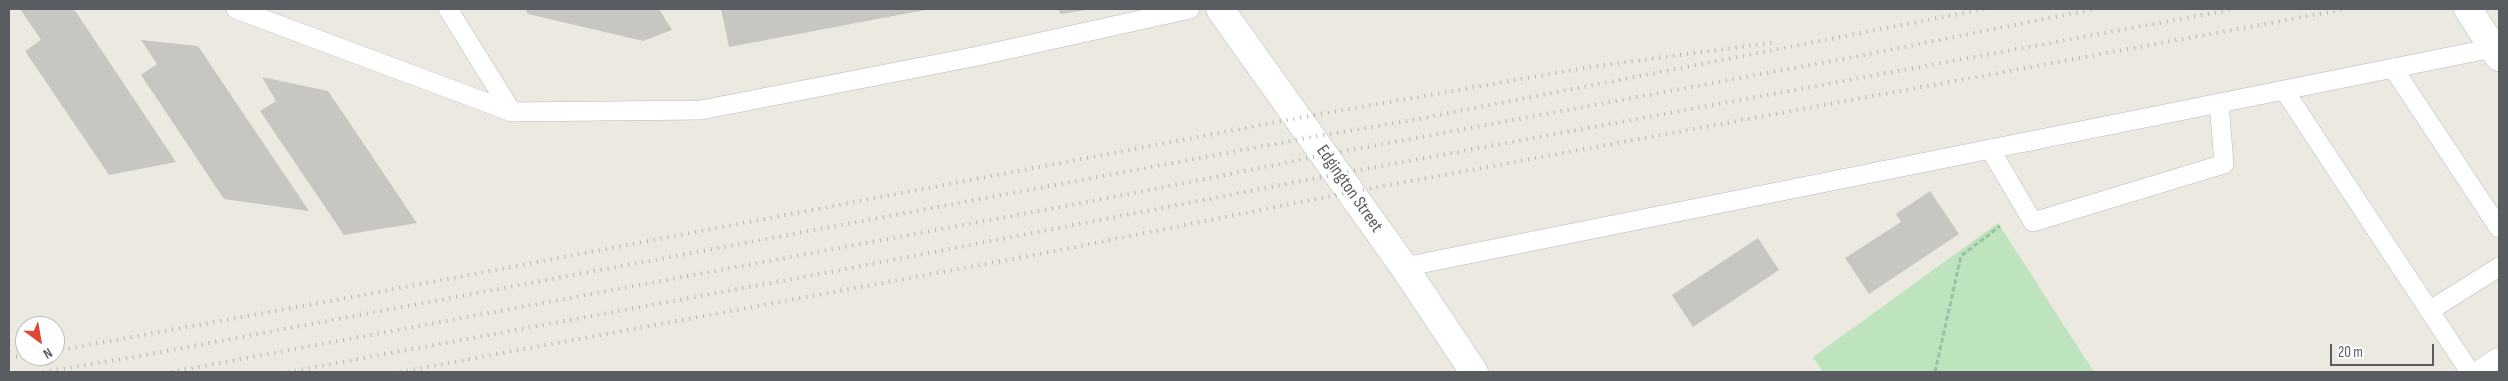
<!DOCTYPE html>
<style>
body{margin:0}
#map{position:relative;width:2508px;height:381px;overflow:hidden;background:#eceae0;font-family:"Sofia Sans Condensed",sans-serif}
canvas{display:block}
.frame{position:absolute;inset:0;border:10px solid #595c61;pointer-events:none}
.north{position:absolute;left:15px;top:316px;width:50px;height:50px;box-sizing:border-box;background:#fff;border:1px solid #bdbec0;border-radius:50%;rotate:148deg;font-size:14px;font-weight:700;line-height:20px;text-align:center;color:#595c61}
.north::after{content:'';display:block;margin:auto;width:18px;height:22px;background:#e24530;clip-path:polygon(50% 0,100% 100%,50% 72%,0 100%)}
.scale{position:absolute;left:2330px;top:344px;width:104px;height:22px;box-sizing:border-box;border:2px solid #595c61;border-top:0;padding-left:6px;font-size:15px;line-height:18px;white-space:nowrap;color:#595c61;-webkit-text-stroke:4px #fff;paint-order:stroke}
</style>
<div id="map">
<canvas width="2508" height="381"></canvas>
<div class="frame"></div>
<div class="north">N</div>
<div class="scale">20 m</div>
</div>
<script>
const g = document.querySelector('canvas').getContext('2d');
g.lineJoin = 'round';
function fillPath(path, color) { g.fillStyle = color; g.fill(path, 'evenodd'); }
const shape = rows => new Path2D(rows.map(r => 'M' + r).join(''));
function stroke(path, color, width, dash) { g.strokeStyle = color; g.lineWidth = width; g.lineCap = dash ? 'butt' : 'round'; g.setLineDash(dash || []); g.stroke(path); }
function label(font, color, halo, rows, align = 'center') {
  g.font = font + ' "Sofia Sans Condensed",sans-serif'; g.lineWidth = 4; g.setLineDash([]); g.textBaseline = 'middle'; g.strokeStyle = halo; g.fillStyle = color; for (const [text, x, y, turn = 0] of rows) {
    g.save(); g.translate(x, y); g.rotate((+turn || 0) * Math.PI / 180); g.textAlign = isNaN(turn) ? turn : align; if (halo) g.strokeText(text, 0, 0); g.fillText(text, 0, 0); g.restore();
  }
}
const green = shape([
 [1998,223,2094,372,1823,372,1813,357]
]);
const building = shape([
 [20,9,74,9,176,162,109,175,25,51,41,40],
 [525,9,659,9,672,30,643,41,528,14],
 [721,9,924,9,925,10,729,47],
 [1058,9,1086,9,1086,10,1061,14],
 [141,40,198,46,309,211,224,199,141,75,157,64],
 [262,77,328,91,417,223,344,235,260,111,276,101],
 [1930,191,1959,234,1869,294,1845,258,1901,222,1896,214],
 [1758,238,1779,270,1693,327,1672,295]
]);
const path = shape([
 [1935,372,1961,256,2000,226]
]);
const service = shape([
 [236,9,512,112],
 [448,9,512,112,701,110,978,56,1190,9],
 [2393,68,2499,228],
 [2284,90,2470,372],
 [1990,149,2033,222,2224,164,2219,103],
 [1404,267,2493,48],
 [2429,311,2499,267]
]);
const minor = shape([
 [1220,9,1404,267,1474,372]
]);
const secondary = shape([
 [2468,9,2499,57],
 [2484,372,2499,362]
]);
const rail = shape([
 [55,351,347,298,1298,118,1590,67,1777,42],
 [9,357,25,356],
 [43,372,140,356,1312,137,1408,121,1984,9],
 [171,372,1119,196,1324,155,1843,59,2095,9],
 [288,372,825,273,1338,174,2235,9],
 [400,372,1045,253,1351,192,2346,9]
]);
const streetNames = [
 ["Edgington Street",1349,189,55]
];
fillPath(green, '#bde3bf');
fillPath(building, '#c8c6c0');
stroke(service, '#b6b8bd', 20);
stroke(minor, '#b6b8bd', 29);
stroke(secondary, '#b6b9bf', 29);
stroke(path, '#97c3a5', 3, [5, 2.5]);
stroke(service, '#fff', 19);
stroke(minor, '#fff', 28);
stroke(secondary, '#fff', 28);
stroke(rail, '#b2b3b3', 4, [1, 6]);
label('18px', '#595c61', '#fff', streetNames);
</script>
